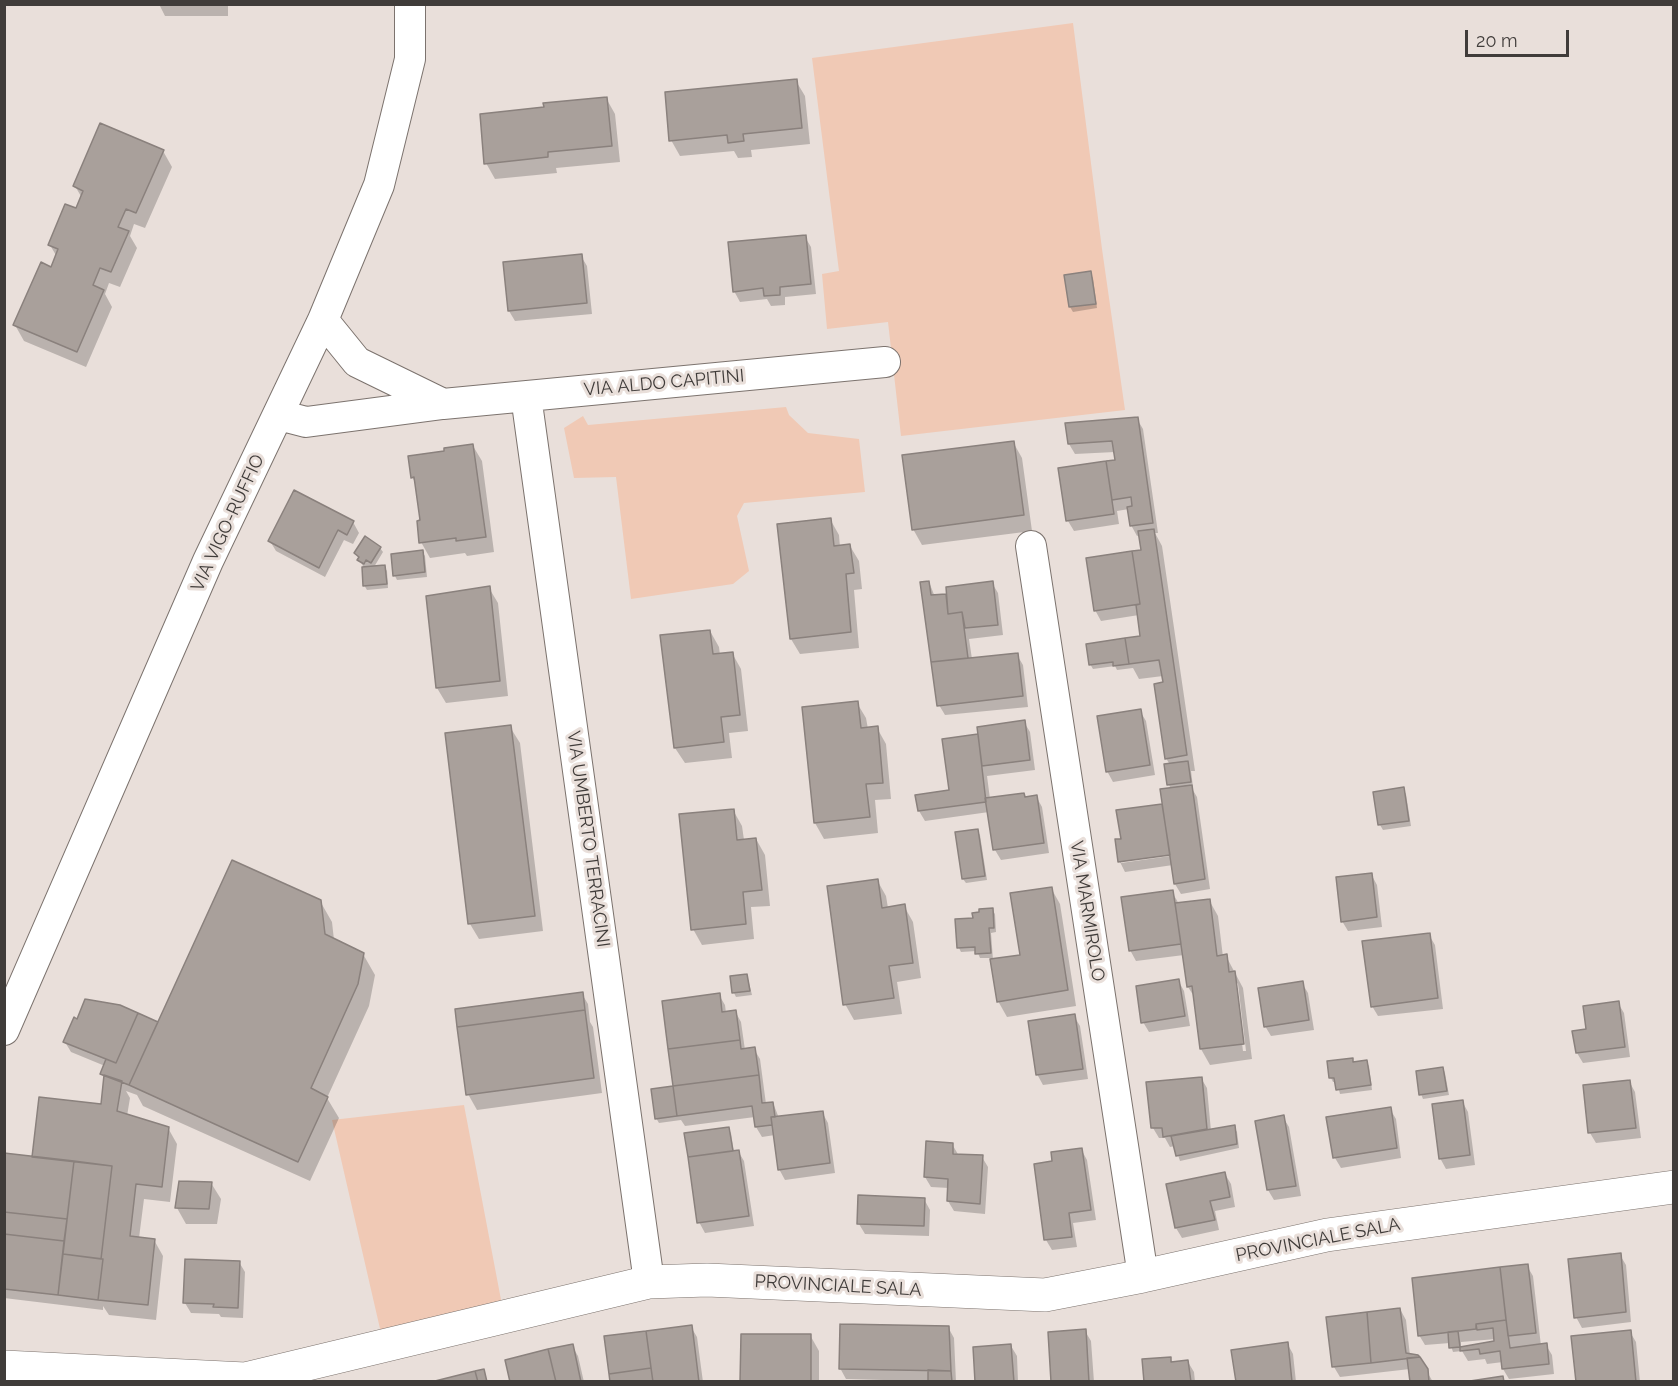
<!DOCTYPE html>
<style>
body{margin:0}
#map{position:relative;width:1678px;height:1386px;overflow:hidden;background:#e9dfda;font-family:Raleway,sans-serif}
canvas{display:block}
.frame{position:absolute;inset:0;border:6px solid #403c3a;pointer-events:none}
.scale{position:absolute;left:1465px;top:30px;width:104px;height:27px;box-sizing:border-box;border:3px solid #403c3a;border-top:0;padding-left:8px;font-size:18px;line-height:21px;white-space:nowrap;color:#403c3a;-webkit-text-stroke:4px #e9dfda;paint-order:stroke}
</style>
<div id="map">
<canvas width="1678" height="1386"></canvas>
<div class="frame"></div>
<div class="scale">20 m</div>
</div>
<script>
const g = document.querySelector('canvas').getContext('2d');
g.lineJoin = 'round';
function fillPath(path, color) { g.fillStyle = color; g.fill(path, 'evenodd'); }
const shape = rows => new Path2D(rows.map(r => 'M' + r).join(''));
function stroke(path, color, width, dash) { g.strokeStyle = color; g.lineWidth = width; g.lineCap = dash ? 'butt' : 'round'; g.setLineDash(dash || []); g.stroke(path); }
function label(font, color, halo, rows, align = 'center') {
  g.font = font + ' Raleway,sans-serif'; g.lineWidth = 6; g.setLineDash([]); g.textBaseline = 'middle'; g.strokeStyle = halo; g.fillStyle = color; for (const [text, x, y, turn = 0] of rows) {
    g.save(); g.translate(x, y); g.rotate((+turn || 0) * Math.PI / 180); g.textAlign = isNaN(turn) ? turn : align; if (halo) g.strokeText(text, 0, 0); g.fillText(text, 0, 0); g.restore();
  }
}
const green = shape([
 [1073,23,1102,249,1125,410,901,436,888,322,827,329,822,274,839,271,812,58],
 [786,407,789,415,808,433,859,439,865,492,744,503,737,516,749,571,733,584,631,599,616,477,574,478,564,428,583,416,588,425],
 [464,1105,502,1305,381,1333,332,1120]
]);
const shadow = shape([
 [159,4,228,4,228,16,165,16],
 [796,81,805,96,810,144,751,150,752,157,738,158,734,151,680,156,671,140],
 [606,98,615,114,620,162,556,168,557,173,495,179,486,163,545,109],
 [163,151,172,167,145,228,134,224,130,236,137,248,120,287,109,283,105,294,112,307,86,367,24,341,15,325,51,269,57,257,50,245,77,210,82,198,75,186],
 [805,237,811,247,816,294,785,297,785,305,771,306,767,299,740,302,734,291],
 [581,256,587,266,592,314,515,321,509,311],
 [1090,273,1093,278,1097,308,1073,312,1070,307],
 [1137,419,1143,429,1158,533,1155,533,1162,546,1195,771,1191,771,1193,787,1191,787,1197,797,1210,889,1181,894,1175,884,1173,865,1125,872,1120,862,1122,840,1118,811,1164,805,1171,789,1169,785,1170,765,1166,758,1163,676,1139,679,1133,668,1117,670,1115,666,1093,669,1090,664,1142,637,1139,615,1101,621,1095,610,1143,551,1140,535,1137,536,1131,525,1129,509,1117,511,1119,524,1074,531,1068,521,1060,470,1116,461,1115,452,1075,454,1069,444],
 [1177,852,1177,855,1121,863,1121,860],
 [1013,442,1022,458,1032,531,922,545,913,529],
 [473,446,482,461,494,552,467,556,465,553,430,558,421,542,421,522,416,484,412,477],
 [830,519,839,535,840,547,850,546,859,561,862,589,854,590,859,648,800,654,791,639],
 [353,522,359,533,353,544,344,540,325,577,276,551,270,541],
 [380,548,383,552,374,567,384,566,387,571,388,588,367,590,364,585,363,566,356,554],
 [422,551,425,556,427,577,397,580,395,576],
 [929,582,935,597,948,595,992,583,998,593,1003,635,969,639,972,659,1017,655,1023,665,1028,707,945,715,939,705,922,583],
 [489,588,498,603,508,696,446,703,437,688],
 [710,631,719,647,720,655,732,653,741,669,748,731,729,733,732,758,685,763,675,748],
 [857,703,866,718,868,729,877,728,886,744,891,799,875,800,878,833,824,839,815,823,804,708],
 [1140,711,1146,721,1155,775,1113,782,1107,771],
 [1024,722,1030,732,1035,770,987,776,990,799,1024,794,1026,798,1036,796,1042,807,1049,853,1001,860,995,850,989,812,925,821,919,811,951,791,979,735],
 [510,727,520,743,543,931,479,939,470,924],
 [1403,789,1406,794,1411,826,1383,830,1380,825,1375,794],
 [733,810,742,826,744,840,756,839,765,855,770,906,751,907,754,939,702,945,693,929],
 [977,830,980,835,987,880,966,883,963,879],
 [1371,874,1377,885,1382,927,1348,931,1342,921],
 [877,880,886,896,888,908,904,906,913,922,921,978,897,982,902,1014,854,1020,845,1004],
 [1051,888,1060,904,1076,1006,1007,1017,998,1001,991,958,980,958,977,951,961,952,959,948,974,919,992,909,995,914,996,932,991,933,993,960,1022,956],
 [1172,892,1179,904,1209,900,1218,916,1223,957,1226,956,1243,988,1252,1059,1210,1065,1201,1049,1195,998,1188,987,1184,955,1136,961,1130,950],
 [1234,980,1238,984,1246,1051,1243,1051],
 [320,901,332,922,334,940,363,954,375,975,369,1006,327,1098,339,1118,310,1181,143,1106,137,1095,126,1091,130,1098,127,1116,168,1128,177,1144,170,1202,144,1199,139,1238,154,1240,163,1256,156,1320,109,1315,103,1306,103,1310,4,1298,4,1158,33,1158,102,1105,105,1080,102,1074,105,1066,71,1052,65,1042,157,1023],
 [1429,935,1435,945,1443,1009,1378,1016,1372,1006],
 [747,975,752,995,736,997,734,993],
 [1178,980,1184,991,1190,1026,1149,1032,1143,1022],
 [1302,983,1308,993,1314,1030,1271,1036,1265,1026],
 [582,994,588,1004,590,1022,593,1027,602,1093,477,1110,468,1094],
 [719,995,725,1005,726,1013,735,1011,741,1022,745,1050,754,1049,760,1059,766,1104,773,1103,779,1118,822,1112,828,1123,835,1173,785,1180,779,1169,775,1135,762,1137,756,1127,755,1117,685,1126,681,1120,659,1123,656,1118],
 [1618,1003,1624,1013,1630,1057,1583,1063,1577,1053,1574,1032,1588,1030],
 [1074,1016,1080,1026,1088,1079,1043,1085,1037,1074],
 [1352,1059,1354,1063,1366,1061,1369,1066,1372,1090,1340,1094,1337,1082,1333,1082,1331,1078],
 [1443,1068,1445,1073,1449,1095,1423,1099,1421,1094],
 [1201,1078,1207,1088,1211,1131,1234,1127,1237,1132,1239,1148,1180,1161,1175,1146,1170,1147,1165,1138,1159,1138,1153,1128],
 [1629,1081,1635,1092,1641,1138,1596,1143,1590,1133,1584,1086],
 [1462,1101,1468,1112,1475,1165,1446,1169,1440,1158],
 [1390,1109,1396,1119,1401,1158,1341,1168,1335,1158,1328,1118],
 [1283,1117,1289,1127,1301,1196,1274,1200,1268,1190],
 [728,1128,731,1133,734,1152,738,1151,744,1161,754,1226,705,1233,699,1222],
 [952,1144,959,1156,982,1157,988,1167,985,1214,954,1211,948,1201,949,1188,931,1187,925,1177],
 [1081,1149,1087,1160,1096,1220,1073,1223,1077,1247,1052,1250,1046,1240,1035,1165,1054,1163],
 [1225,1174,1231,1184,1235,1207,1215,1211,1219,1230,1182,1238,1176,1228,1167,1185],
 [211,1183,221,1199,217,1224,186,1224,177,1208],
 [924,1199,930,1210,929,1236,865,1234,859,1224],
 [1620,1255,1626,1265,1631,1322,1582,1328,1576,1317],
 [239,1262,245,1272,243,1318,221,1317,219,1314,191,1313,185,1303],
 [1527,1266,1533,1276,1541,1346,1546,1345,1552,1355,1554,1374,1509,1379,1503,1369,1503,1362,1487,1364,1485,1359,1468,1361,1462,1351,1453,1352,1450,1343,1425,1345,1419,1335,1414,1279],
 [1496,1339,1496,1343,1461,1348,1461,1342],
 [1400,1309,1406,1320,1410,1356,1426,1370,1433,1382,1411,1382,1410,1369,1340,1377,1334,1367],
 [691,1327,697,1337,703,1382,612,1382,606,1338],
 [948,1327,954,1338,956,1382,846,1379,840,1368],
 [1085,1331,1091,1341,1094,1382,1053,1382],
 [1630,1332,1636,1342,1640,1382,1578,1382],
 [810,1335,819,1351,819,1382,742,1382],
 [1287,1343,1293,1354,1296,1382,1237,1382],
 [572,1346,578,1356,584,1382,511,1382],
 [1011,1346,1017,1356,1018,1382,977,1382],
 [1170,1358,1173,1363,1188,1362,1194,1372,1195,1382,1145,1382]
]);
const building = shape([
 [797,79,802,128,743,134,744,141,728,143,727,135,669,141,665,92,797,79],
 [607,97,612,146,548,152,548,157,484,164,480,114,544,107,543,103,607,97],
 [100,123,164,150,136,213,126,209,118,227,129,231,111,272,100,268,93,285,104,290,77,352,13,325,41,262,51,267,58,249,48,245,65,204,76,208,83,191,73,186,100,123],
 [806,235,811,284,780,287,780,295,764,296,763,288,733,292,728,242,806,235],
 [582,254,587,303,508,311,503,262,582,254],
 [1091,271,1096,304,1069,307,1064,275,1091,271],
 [1138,417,1153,523,1130,526,1127,507,1132,506,1131,497,1112,500,1106,461,1115,460,1112,441,1068,444,1065,423,1138,417],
 [1014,441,1024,515,912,530,902,455,1014,441],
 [473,444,486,537,456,541,456,538,419,543,417,521,420,520,414,477,411,478,408,456,444,451,444,448,473,444],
 [1106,461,1114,514,1066,521,1058,468,1106,461],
 [294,490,354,521,347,535,338,530,319,568,268,541,294,490],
 [831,518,834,546,850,544,854,573,846,574,851,632,790,639,777,524,831,518],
 [1154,529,1187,755,1165,759,1154,684,1163,682,1159,660,1129,664,1125,638,1140,636,1136,605,1140,604,1132,551,1141,550,1138,531,1154,529],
 [365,536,381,547,371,563,366,560,364,564,357,560,359,557,354,553,365,536],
 [423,550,425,572,393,576,391,554,423,550],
 [1132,551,1140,604,1094,611,1086,558,1132,551],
 [385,565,387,584,363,586,362,567,385,565],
 [929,581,931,595,946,594,948,614,962,612,968,658,931,662,920,582,929,581],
 [993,581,998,625,965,628,962,612,948,614,946,587,993,581],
 [490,586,500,681,436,688,426,596,490,586],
 [710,630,713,654,733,652,740,715,721,717,724,742,674,748,660,635,710,630],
 [1125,638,1129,664,1113,666,1113,662,1089,665,1086,644,1125,638],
 [1018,653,1023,696,937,706,931,662,1018,653],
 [858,701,861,728,878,726,883,783,866,784,870,817,814,823,802,707,858,701],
 [1141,709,1150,765,1106,772,1097,716,1141,709],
 [1025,720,1030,760,982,766,977,727,1025,720],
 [511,725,535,916,468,924,445,733,511,725],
 [978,734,986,802,918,811,915,795,949,790,942,739,978,734],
 [1188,761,1191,782,1167,785,1164,764,1188,761],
 [1192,785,1205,879,1174,884,1160,789,1192,785],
 [1404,787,1409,821,1378,825,1373,792,1404,787],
 [1024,793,1025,797,1037,795,1044,843,993,850,985,798,1024,793],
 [1162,804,1170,855,1118,862,1115,839,1121,839,1116,810,1162,804],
 [734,809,737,840,756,838,762,890,743,892,746,924,691,930,679,814,734,809],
 [978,829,985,876,962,879,955,832,978,829],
 [232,860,321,900,325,934,364,953,358,984,311,1088,328,1097,298,1162,129,1085,232,860],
 [1372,873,1377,917,1341,922,1336,877,1372,873],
 [878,879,882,908,905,904,913,963,889,966,894,998,843,1005,827,886,878,879],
 [1052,887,1068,990,997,1002,990,959,1020,955,1010,893,1052,887],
 [1173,890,1181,944,1129,951,1121,897,1173,890],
 [1210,899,1217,956,1227,954,1229,972,1235,971,1244,1044,1200,1049,1192,986,1187,987,1175,903,1210,899],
 [993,908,994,928,989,928,991,953,975,954,975,947,957,948,955,919,973,918,972,913,979,912,979,909,993,908],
 [1430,933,1438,998,1371,1007,1362,941,1430,933],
 [747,974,750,991,732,993,730,976,747,974],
 [1179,979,1185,1016,1141,1023,1136,986,1179,979],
 [1303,981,1309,1020,1264,1027,1258,988,1303,981],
 [583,992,585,1010,457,1027,455,1009,583,992],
 [720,993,722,1012,736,1010,740,1040,668,1049,662,1001,720,993],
 [85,999,120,1005,138,1013,116,1063,63,1042,74,1017,77,1019,85,999],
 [1619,1001,1625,1047,1576,1053,1572,1031,1586,1029,1583,1006,1619,1001],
 [585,1010,594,1078,466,1095,457,1027,585,1010],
 [138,1013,158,1022,129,1085,100,1074,106,1059,116,1063,138,1013],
 [1075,1014,1083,1069,1036,1075,1028,1021,1075,1014],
 [740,1040,741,1049,755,1047,759,1075,673,1086,668,1049,740,1040],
 [1353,1058,1353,1062,1367,1060,1371,1085,1336,1090,1334,1078,1329,1078,1327,1061,1353,1058],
 [1443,1067,1447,1091,1419,1095,1416,1071,1443,1067],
 [104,1075,122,1081,117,1111,169,1127,162,1187,136,1184,130,1236,155,1239,148,1305,98,1300,103,1259,101,1259,112,1166,32,1157,39,1097,101,1104,104,1075],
 [759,1075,762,1103,773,1102,775,1117,771,1117,772,1125,755,1127,752,1106,677,1116,673,1086,759,1075],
 [1202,1077,1207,1129,1163,1137,1162,1128,1151,1128,1146,1082,1202,1077],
 [1630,1080,1636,1128,1588,1133,1583,1085,1630,1080],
 [673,1086,677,1116,655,1119,651,1089,673,1086],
 [1463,1100,1470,1155,1439,1159,1432,1104,1463,1100],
 [1391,1107,1397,1148,1333,1158,1326,1117,1391,1107],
 [823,1111,830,1163,778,1170,771,1117,823,1111],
 [1284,1115,1296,1186,1267,1190,1255,1121,1284,1115],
 [1235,1125,1237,1144,1176,1156,1171,1136,1235,1125],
 [729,1127,733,1151,688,1157,684,1133,729,1127],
 [926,1141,953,1143,953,1154,983,1155,980,1204,947,1201,948,1179,924,1177,926,1141],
 [1082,1148,1091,1210,1069,1213,1072,1237,1044,1240,1034,1164,1052,1161,1051,1152,1082,1148],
 [739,1150,749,1216,697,1223,688,1157,739,1150],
 [4,1153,74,1161,67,1219,4,1212,4,1153],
 [74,1161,112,1166,101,1259,63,1254,74,1161],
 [1225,1172,1230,1197,1210,1201,1215,1220,1175,1228,1166,1184,1225,1172],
 [179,1181,212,1182,209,1209,175,1208,179,1181],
 [858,1195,925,1198,924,1226,857,1224,858,1195],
 [4,1212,67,1219,64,1241,4,1234,4,1212],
 [4,1234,64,1241,58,1295,4,1289,4,1234],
 [1621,1253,1626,1312,1574,1318,1568,1259,1621,1253],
 [63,1254,103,1259,98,1300,58,1295,63,1254],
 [185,1259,240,1261,238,1308,213,1307,214,1304,183,1303,185,1259],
 [1528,1264,1536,1333,1508,1336,1500,1267,1528,1264],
 [1500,1267,1506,1320,1476,1324,1476,1329,1418,1336,1412,1278,1500,1267],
 [1400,1308,1406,1353,1418,1355,1420,1357,1371,1363,1367,1312,1400,1308],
 [1367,1312,1371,1363,1332,1367,1326,1317,1367,1312],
 [1506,1320,1510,1348,1547,1343,1549,1364,1502,1369,1500,1351,1480,1354,1479,1349,1460,1351,1460,1347,1494,1341,1493,1328,1477,1330,1476,1324,1506,1320],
 [840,1324,949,1326,951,1371,839,1369,840,1324],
 [692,1325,699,1382,653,1382,646,1331,692,1325],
 [1086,1329,1089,1382,1051,1382,1048,1332,1086,1329],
 [1631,1330,1636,1382,1576,1382,1571,1336,1631,1330],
 [646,1331,651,1368,609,1374,604,1336,646,1331],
 [1458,1331,1460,1347,1449,1348,1448,1332,1458,1331],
 [741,1334,811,1334,811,1382,740,1382,741,1334],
 [1288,1342,1292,1382,1236,1382,1231,1350,1288,1342],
 [573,1344,581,1382,556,1382,548,1349,573,1344],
 [1011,1344,1014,1382,975,1382,973,1347,1011,1344],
 [548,1349,556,1382,510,1382,505,1360,548,1349],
 [1171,1357,1171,1362,1188,1360,1191,1382,1144,1382,1142,1359,1171,1357],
 [1420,1357,1428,1369,1429,1382,1410,1382,1407,1358,1420,1357],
 [651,1368,653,1382,610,1382,609,1374,651,1368],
 [484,1369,487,1382,478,1382,475,1371,484,1369],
 [928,1370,951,1371,952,1382,928,1381,928,1370],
 [475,1371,478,1382,431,1382,475,1371],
 [1503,1376,1504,1382,1464,1382,1470,1381,1503,1376]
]);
const street = shape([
 [323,320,357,362,443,404],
 [526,396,649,1282],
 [279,415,306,422,443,404,885,362],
 [1031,546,1143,1276],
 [4,1030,208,561,323,320,379,185,410,59,410,4]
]);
const secondary = shape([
 [4,1367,245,1379,649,1282,707,1280,1045,1295,1143,1276,1327,1235,1674,1187]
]);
const streetNames = [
 ["VIA ALDO CAPITINI",664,383,-5],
 ["VIA VIGO-RUFFIO",228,523,-65],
 ["VIA UMBERTO TERRACINI",588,839,82],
 ["VIA MARMIROLO",1087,911,81],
 ["PROVINCIALE SALA",1318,1240,-11],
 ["PROVINCIALE SALA",838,1286,3]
];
fillPath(green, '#f0c9b5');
fillPath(shadow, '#0003');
fillPath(building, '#a9a09b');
stroke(building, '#8a817d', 1.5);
stroke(street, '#7c736e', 32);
stroke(secondary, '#7c736e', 34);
stroke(street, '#fff', 30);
stroke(secondary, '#fff', 33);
label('18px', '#403c3a', '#e9dfda', streetNames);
</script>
